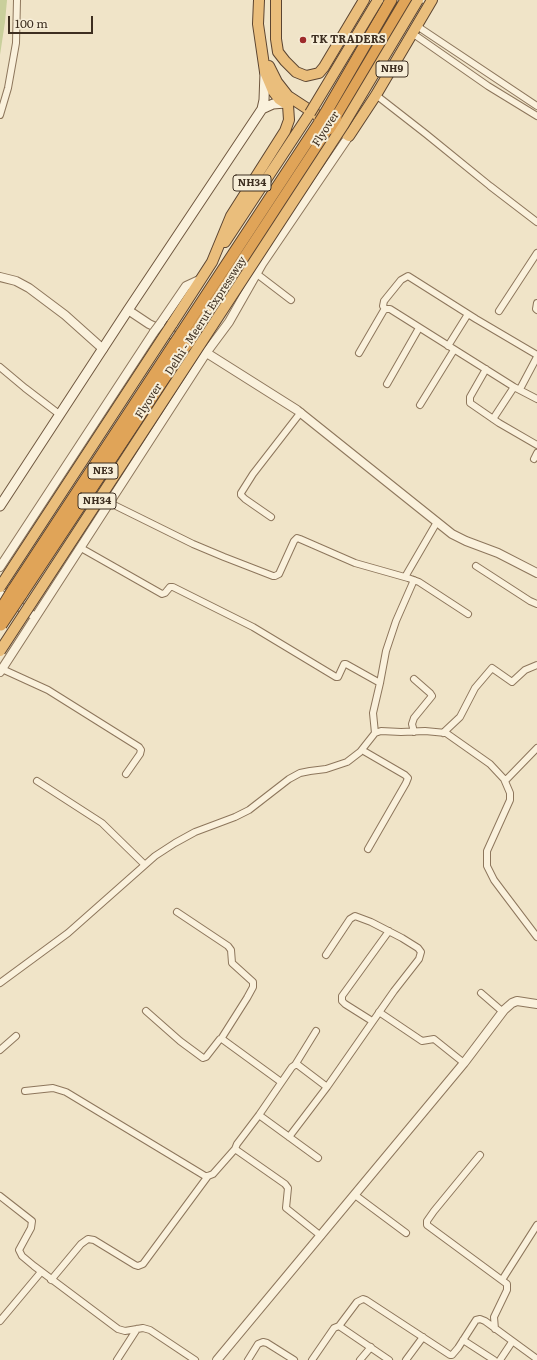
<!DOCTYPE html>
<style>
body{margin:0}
#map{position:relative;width:537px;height:1360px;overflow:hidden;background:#f0e4c8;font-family:Literata,serif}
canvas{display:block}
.scale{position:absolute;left:8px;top:16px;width:85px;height:18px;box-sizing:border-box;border:2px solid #3d2e20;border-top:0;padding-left:5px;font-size:12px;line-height:14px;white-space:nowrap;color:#3d2e20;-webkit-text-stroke:3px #f7eed8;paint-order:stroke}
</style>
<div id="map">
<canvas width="537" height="1360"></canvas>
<div class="scale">100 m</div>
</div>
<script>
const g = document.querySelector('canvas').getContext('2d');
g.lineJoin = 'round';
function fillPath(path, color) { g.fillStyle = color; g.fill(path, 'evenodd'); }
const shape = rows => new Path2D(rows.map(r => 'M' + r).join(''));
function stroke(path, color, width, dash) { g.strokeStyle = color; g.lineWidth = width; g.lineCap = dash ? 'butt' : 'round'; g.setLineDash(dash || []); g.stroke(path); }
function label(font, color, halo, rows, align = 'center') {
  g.font = font + ' Literata,serif'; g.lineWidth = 4; g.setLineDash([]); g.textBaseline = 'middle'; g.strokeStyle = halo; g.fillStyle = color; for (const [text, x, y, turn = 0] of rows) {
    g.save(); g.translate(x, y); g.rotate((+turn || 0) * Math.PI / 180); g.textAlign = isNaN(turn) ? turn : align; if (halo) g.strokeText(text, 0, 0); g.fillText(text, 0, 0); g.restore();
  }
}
const green = shape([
 [0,0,7,0,5,22,0,55]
]);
const minor = shape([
 [417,26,537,106],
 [412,33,488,86,537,116],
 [376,95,426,134,490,186,537,222],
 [0,115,8,88,16,43,17,0],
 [257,274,291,300],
 [537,303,536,309,537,310],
 [385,309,383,306,384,301,401,280,408,276,476,319,537,355],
 [499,311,537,253],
 [448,346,468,314],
 [359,353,384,310,387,309,390,309,514,387,537,399],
 [0,367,25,388,59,414],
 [486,369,470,397,470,403,499,423,537,445],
 [387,384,419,328],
 [520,389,537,357],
 [420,405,454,350],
 [493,419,514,387],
 [534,459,537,453],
 [110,503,193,544,224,557,273,576,275,576,279,574,294,541,297,538,300,539,355,563,408,578,419,582,468,614],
 [271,517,245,499,241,495,241,493,253,474,301,412],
 [81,548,162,594,165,593,170,587,173,587,253,627,336,677,338,677,344,664,346,664,380,683],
 [476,566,530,601,537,604],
 [405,577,437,522],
 [2,669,48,690,139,747,141,750,140,754,126,774],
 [414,732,412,724,414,718,432,696,430,693,414,679],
 [375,733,373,713,380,683,386,651,396,621,414,580],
 [443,733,460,717,475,688,492,668,512,682,525,670,537,665],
 [362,750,405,775,408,778,406,783,368,849],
 [37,781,102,823,145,865],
 [505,781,537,748],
 [177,912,228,946,231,950,232,963,253,982,253,987,247,998,221,1039],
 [0,983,68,933,155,856,175,843,195,832,235,817,249,810,289,779,300,773,310,771,326,769,347,762,360,752,375,733,381,731,401,732,425,731,446,733,490,764,504,779,510,793,510,800,487,851,487,866,494,880,503,892,537,937],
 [481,993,503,1012],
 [146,1011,180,1041,203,1058,206,1057,220,1039,222,1039,281,1082],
 [379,1012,422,1041,434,1039,464,1063],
 [372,1021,345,1004,342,1001,342,996,389,931],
 [0,1050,16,1036],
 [295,1065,298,1065,327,1087],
 [25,1091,53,1088,66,1092,172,1156,205,1176,208,1176,213,1174,235,1149,237,1144,259,1115,292,1067,295,1065,316,1031],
 [259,1115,318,1158],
 [289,1137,327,1087,394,991,419,959,421,952,418,948,402,938,371,922,355,916,350,919,326,955],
 [235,1149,285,1184,288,1188,286,1208,321,1236],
 [480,1155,434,1211,427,1221,427,1225,507,1284,507,1290,494,1317,495,1329],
 [355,1195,406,1233],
 [0,1196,32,1221,31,1228,19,1250,22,1256,34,1266,118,1329,125,1331,143,1328,150,1330,195,1360],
 [51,1280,81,1244,88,1239,94,1240,135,1265,138,1266,143,1264,208,1176],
 [502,1280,537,1225],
 [0,1321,41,1272],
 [339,1326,389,1360],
 [463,1340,494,1360],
 [117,1360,137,1329],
 [248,1360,258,1344,263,1342,267,1343,294,1360],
 [312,1360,334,1328,339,1326,357,1302,363,1299,366,1300,450,1355,452,1355,458,1348,476,1320,480,1319,485,1321,537,1359],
 [360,1360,371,1347],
 [406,1360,423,1337],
 [500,1360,512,1342]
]);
const tertiary = shape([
 [0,277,16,281,29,288,65,315,103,349],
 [128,310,149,324,183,340],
 [160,324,186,286,201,279],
 [202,350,297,410,452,534,466,541,498,553,537,573],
 [0,567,154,332],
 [0,594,31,614],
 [0,672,206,353,229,322,262,264,349,136],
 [217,1360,464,1063,504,1010,512,1003,517,1001,537,1004]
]);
const secondary = shape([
 [262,109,273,104,285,103],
 [0,506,128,310,262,109,264,100,265,72]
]);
const trunk = shape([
 [276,0,276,39,278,52,285,61,296,72,306,76,319,73,324,67,364,0],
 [269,66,277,82,288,96,349,136,376,95,432,0],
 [225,242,310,113],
 [172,324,212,262,231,216,285,131,289,120,288,105,279,99,273,91,265,72,258,24,259,0]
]);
const motorway = shape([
 [325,114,391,0],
 [336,118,406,0],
 [181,334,320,122],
 [191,339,329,129],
 [13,590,175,343],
 [21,595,185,347]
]);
const tertiaryBridge = shape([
 [154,332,160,324]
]);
const trunkBridge = shape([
 [310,113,378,0],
 [0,587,172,324],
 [0,651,344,124,418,0]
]);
const motorwayBridge = shape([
 [320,122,325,114],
 [329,129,336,118],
 [175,343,181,334],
 [185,347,191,339],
 [0,611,13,590],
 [1,625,21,595]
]);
const markers = [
 [303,40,4,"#9e2a2b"]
];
const shields = [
 [392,69,32],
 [252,183,38],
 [103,471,30],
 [97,501,38]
];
const shieldNames = [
 ["NH9",392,69],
 ["NH34",252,183],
 ["NE3",103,471],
 ["NH34",97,501]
];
const poiNames = [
 ["TK TRADERS",311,40]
];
const streetNames = [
 ["Flyover",326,129,-57],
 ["Delhi - Meerut Expressway",206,316,-57],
 ["Flyover",149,401,-57]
];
fillPath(green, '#c9cf9b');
stroke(minor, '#8d765c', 8);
stroke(tertiary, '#8d765c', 10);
stroke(secondary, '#6f573f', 11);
stroke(trunk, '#5b4430', 12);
stroke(motorway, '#5b4430', 13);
stroke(minor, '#faf1dc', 6);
stroke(tertiary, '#faf1dc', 8);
stroke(secondary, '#faf1dc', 9);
stroke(trunk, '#eabe7c', 10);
stroke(motorway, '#e0a458', 11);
stroke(tertiaryBridge, '#8d765c', 10, []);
stroke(trunkBridge, '#5b4430', 12, []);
stroke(motorwayBridge, '#5b4430', 13, []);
stroke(tertiaryBridge, '#faf1dc', 8);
stroke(trunkBridge, '#eabe7c', 10);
stroke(motorwayBridge, '#e0a458', 11);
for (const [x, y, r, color] of markers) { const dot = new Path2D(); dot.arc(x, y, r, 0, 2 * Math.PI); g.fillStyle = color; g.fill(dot); stroke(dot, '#f7eed8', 1.5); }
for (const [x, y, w] of shields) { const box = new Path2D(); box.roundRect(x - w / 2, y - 8, w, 16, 3); g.fillStyle = '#f7eed8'; g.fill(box); stroke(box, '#3d2e20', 1); }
label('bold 10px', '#3d2e20', null, shieldNames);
label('bold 11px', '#3d2e20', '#f7eed8', poiNames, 'left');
label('11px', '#3d2e20', '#f7eed8', streetNames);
</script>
